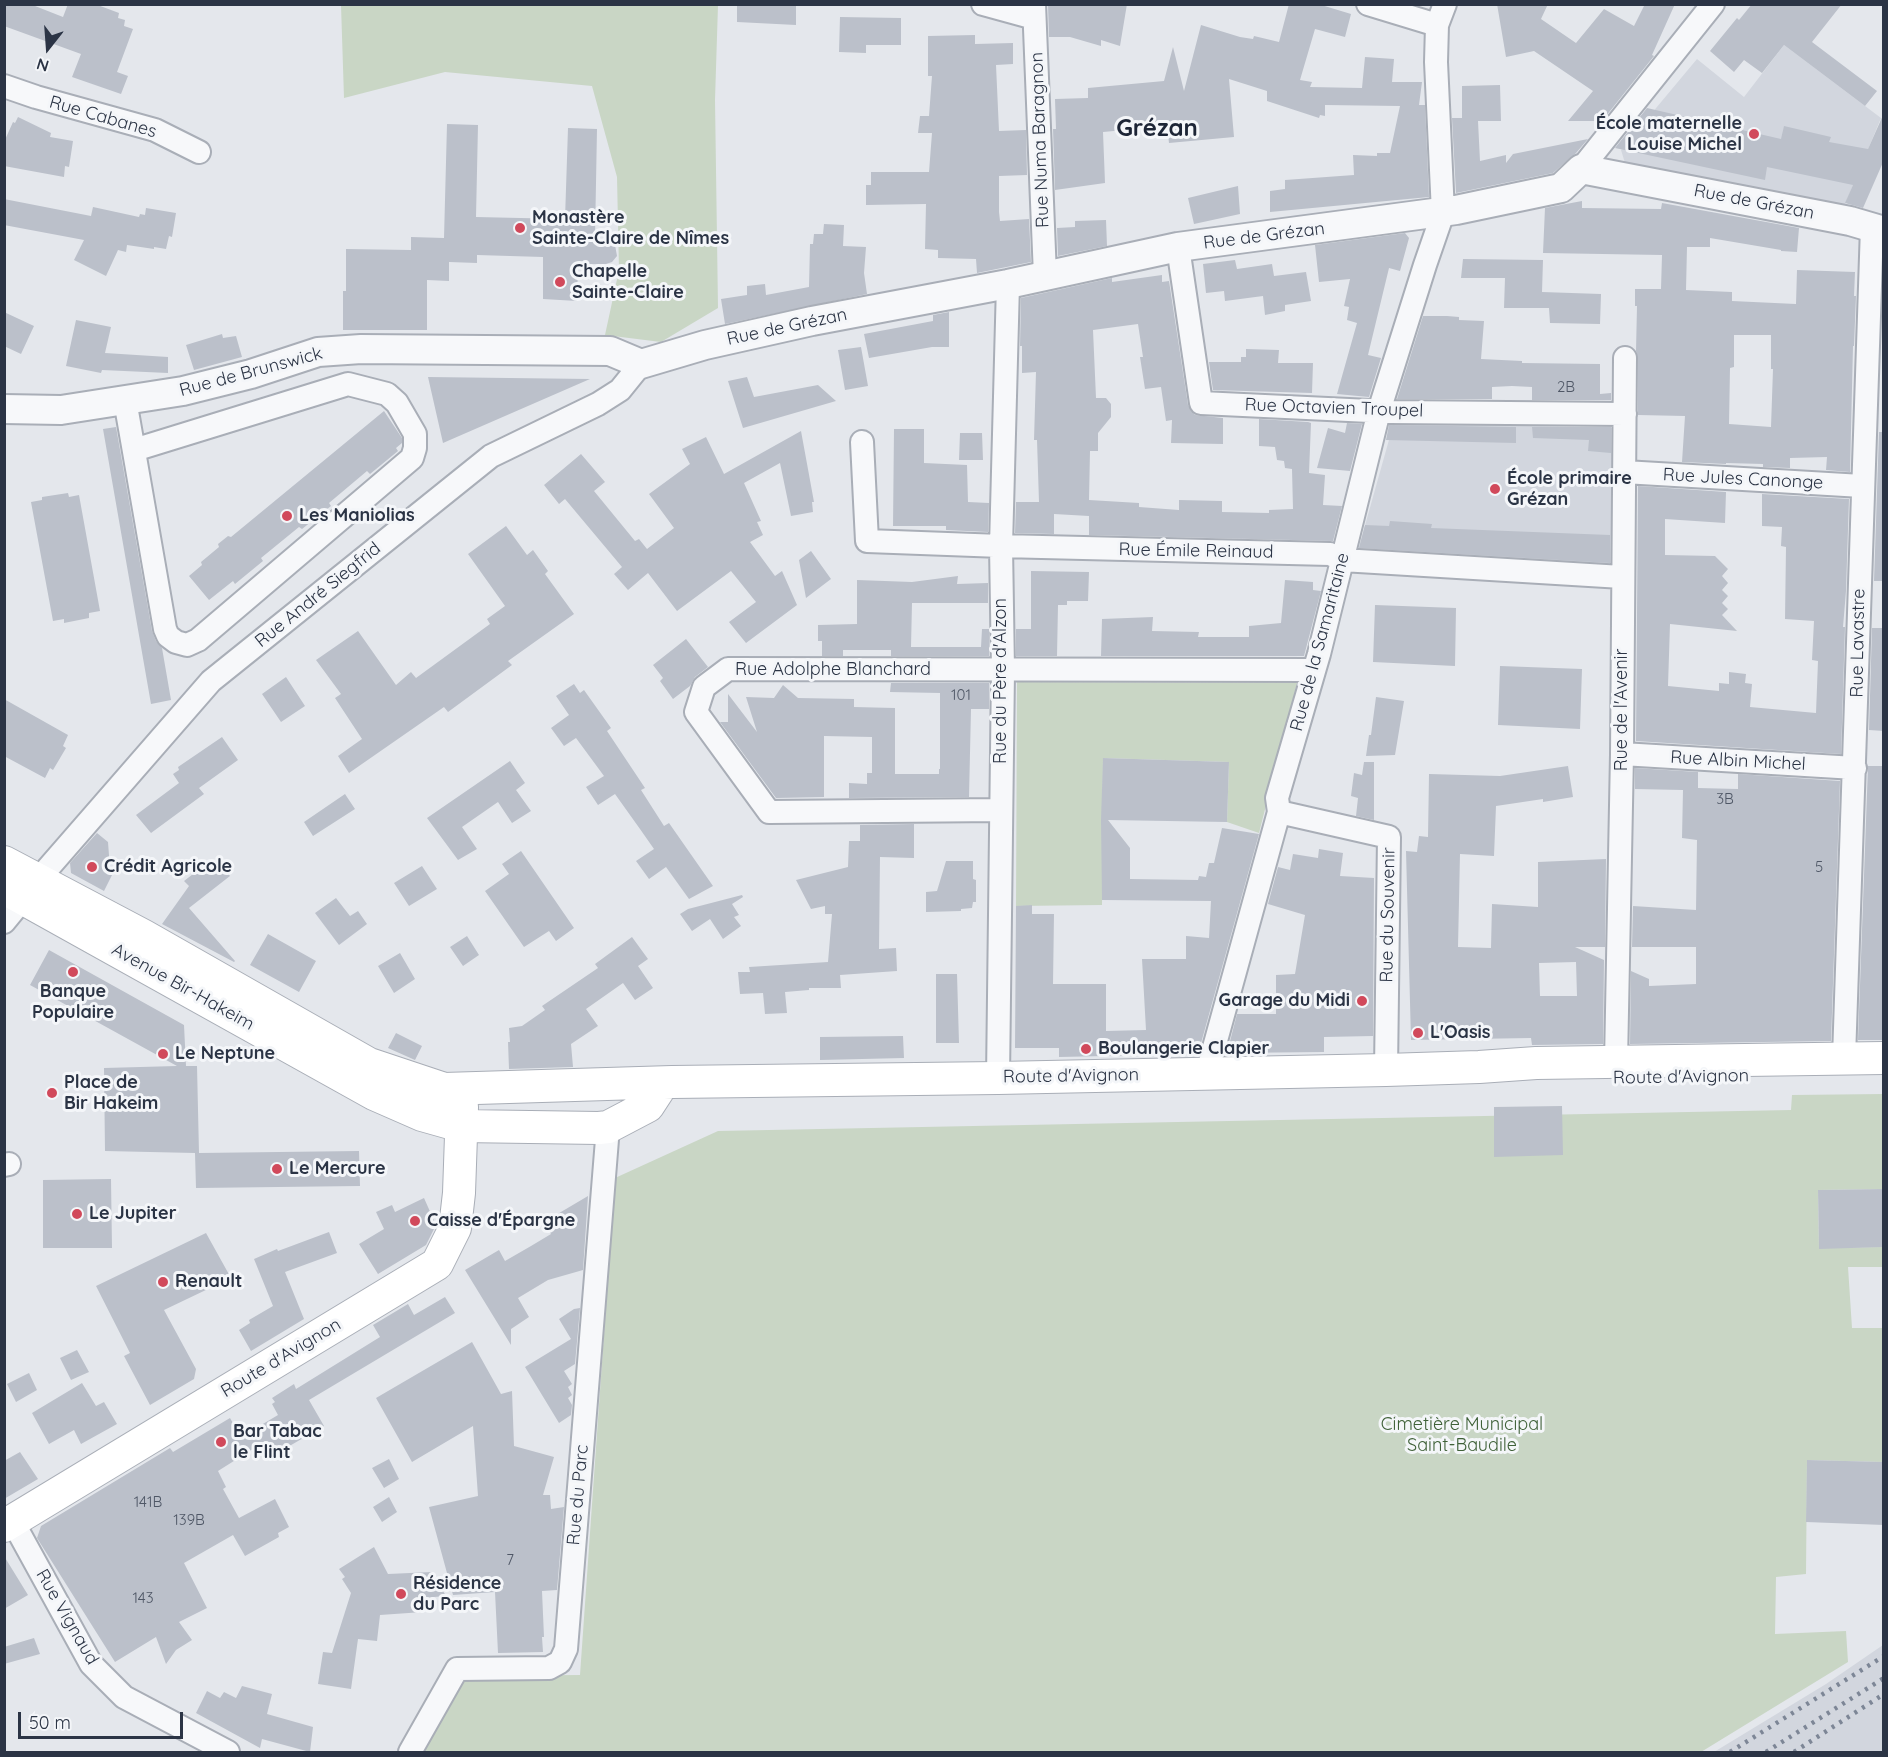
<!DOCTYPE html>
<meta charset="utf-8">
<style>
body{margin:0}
#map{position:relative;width:1888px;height:1757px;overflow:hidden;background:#e4e7ec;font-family:Quicksand,sans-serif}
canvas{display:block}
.frame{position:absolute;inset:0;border:6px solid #2b3445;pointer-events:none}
.north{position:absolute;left:18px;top:18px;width:60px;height:60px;-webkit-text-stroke:4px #f4f6f9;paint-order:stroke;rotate:197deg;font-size:16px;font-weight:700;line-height:24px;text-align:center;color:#2b3445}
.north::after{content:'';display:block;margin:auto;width:21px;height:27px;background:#2b3445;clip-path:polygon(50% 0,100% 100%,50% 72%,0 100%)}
.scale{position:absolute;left:18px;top:1712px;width:165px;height:27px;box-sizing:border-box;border:3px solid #2b3445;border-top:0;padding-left:8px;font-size:18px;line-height:21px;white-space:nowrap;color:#2b3445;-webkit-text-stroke:4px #f4f6f9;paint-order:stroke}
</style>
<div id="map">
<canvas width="1888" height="1757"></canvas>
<div class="frame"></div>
<div class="north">N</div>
<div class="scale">50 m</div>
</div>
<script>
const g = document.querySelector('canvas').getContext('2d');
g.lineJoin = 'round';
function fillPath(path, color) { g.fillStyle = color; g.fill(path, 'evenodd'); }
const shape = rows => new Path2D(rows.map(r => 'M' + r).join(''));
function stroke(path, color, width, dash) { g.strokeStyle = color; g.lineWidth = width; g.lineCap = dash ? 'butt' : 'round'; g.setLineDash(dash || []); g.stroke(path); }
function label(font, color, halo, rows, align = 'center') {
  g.font = font + ' Quicksand,sans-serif'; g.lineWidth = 6; g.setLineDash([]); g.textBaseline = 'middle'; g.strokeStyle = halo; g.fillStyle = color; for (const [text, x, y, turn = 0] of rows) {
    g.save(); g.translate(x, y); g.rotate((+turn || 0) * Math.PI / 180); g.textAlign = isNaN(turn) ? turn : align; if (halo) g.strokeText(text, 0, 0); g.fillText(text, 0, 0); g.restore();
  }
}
const built = shape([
 [1784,45,1881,118,1844,207,1625,163,1621,150,1697,59,1744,97],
 [1394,422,1615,428,1613,564,1357,554],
 [1883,1645,1883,1752,1714,1752,1826,1684]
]);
const green = shape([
 [341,5,718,5,715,100,718,308,661,342,605,335,619,270,617,177,592,86,445,72,344,98],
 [1017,682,1297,683,1259,833,1227,822,1229,762,1103,758,1102,905,1016,906],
 [1883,1094,1883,1189,1818,1190,1819,1248,1883,1247,1883,1267,1848,1267,1852,1328,1883,1328,1883,1462,1807,1460,1806,1574,1776,1577,1775,1634,1846,1631,1848,1662,1701,1752,413,1752,455,1676,580,1675,615,1178,718,1131,1791,1110,1792,1095]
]);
const building = shape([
 [4,4,30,4,63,17,68,4,95,4,119,13,118,18,125,20,124,26,133,29,117,72,128,76,121,94,72,77,81,54,4,26],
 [737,4,796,4,796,25,737,22],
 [1048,4,1127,4,1120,46,1101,40,1101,46,1070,37,1049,37],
 [1289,4,1318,4,1351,14,1345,37,1315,29,1300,80,1312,82,1310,87,1362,88,1365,57,1394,59,1392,82,1422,82,1419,105,1425,105,1429,197,1270,212,1270,191,1285,189,1285,180,1354,175,1353,155,1377,156,1377,153,1390,153,1400,106,1325,105,1325,116,1320,115,1319,118,1267,101,1267,91,1229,79,1234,137,1169,143,1167,126,1103,132,1105,183,1055,190,1053,129,1056,129,1055,99,1088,98,1088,88,1164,81,1173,47,1184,91,1201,25,1240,37,1253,39,1254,36,1279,42],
 [1497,4,1548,4,1541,19,1576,43,1604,9,1634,26,1645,4,1675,4,1652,55,1654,56,1602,121,1568,121,1593,91,1534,51,1506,57],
 [1752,4,1842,4,1812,42,1877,91,1865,106,1784,45,1762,73,1744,60,1734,72,1710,51,1737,18,1739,20],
 [840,17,901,18,901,45,866,45,866,53,839,52],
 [975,35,975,44,1013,43,1013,64,996,65,999,131,1026,130,1027,175,999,176,999,212,1000,221,1029,219,1031,262,977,273,976,259,938,258,938,250,925,249,926,204,866,205,866,185,871,185,871,172,929,172,932,133,918,133,920,116,929,116,932,76,928,76,928,36],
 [1500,85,1501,121,1478,121,1480,161,1506,155,1506,163,1513,154,1588,139,1576,153,1553,173,1456,193,1452,118,1462,118,1462,86],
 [1647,108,1781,139,1784,126,1831,137,1829,142,1868,149,1884,113,1884,160,1863,208,1845,203,1853,185,1767,167,1765,180,1615,148],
 [18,117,51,133,50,137,73,141,69,167,65,166,64,177,4,166,4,142,13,122,15,123],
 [447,124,478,125,476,217,565,219,568,128,597,129,595,237,615,245,617,256,612,262,606,264,578,264,577,301,543,299,543,257,477,255,477,263,449,262,449,281,427,280,427,330,343,330,343,291,346,291,346,249,411,250,411,237,444,238],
 [1238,186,1240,214,1194,224,1188,198],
 [4,199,91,216,93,207,139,217,140,214,145,215,146,208,176,213,172,237,169,236,166,249,154,247,154,249,127,245,126,252,118,250,106,276,74,260,84,240,4,225],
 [1582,201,1582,208,1661,209,1662,203,1799,228,1797,252,1781,251,1781,250,1710,238,1710,247,1687,247,1686,290,1732,292,1732,301,1796,304,1797,270,1855,272,1854,296,1856,296,1854,346,1853,346,1850,472,1826,470,1827,457,1790,458,1790,468,1763,467,1763,464,1726,463,1726,464,1682,462,1685,416,1638,415,1638,358,1636,351,1637,306,1635,306,1635,289,1661,289,1662,255,1543,253,1545,208],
 [1734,335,1771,335,1771,369,1773,369,1771,427,1729,424,1730,368,1734,367],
 [1106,220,1107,246,1058,256,1057,228,1075,227,1075,221],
 [824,224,844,225,843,246,866,247,864,273,867,294,725,324,721,299,747,295,747,286,765,284,766,295,809,287,810,244,813,244,814,234,823,234],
 [1405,233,1409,238,1400,271,1389,268,1368,355,1381,358,1369,397,1337,394,1357,323,1347,320,1349,307,1344,306,1350,279,1319,282,1315,245],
 [1463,259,1543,260,1542,292,1601,294,1600,324,1550,323,1549,308,1504,308,1505,278,1461,278],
 [1235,260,1237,269,1272,264,1274,276,1306,272,1311,301,1285,305,1285,311,1265,315,1263,296,1225,301,1224,291,1206,293,1203,264],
 [1162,275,1162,282,1169,281,1188,405,1195,415,1223,418,1223,444,1171,443,1172,420,1166,421,1161,387,1145,389,1140,357,1143,357,1138,324,1093,330,1096,398,1106,398,1111,404,1111,417,1098,433,1098,451,1090,451,1089,500,1139,503,1139,507,1179,510,1179,500,1222,501,1222,512,1269,513,1269,510,1293,509,1292,469,1285,468,1284,461,1277,460,1275,447,1259,446,1259,419,1308,422,1311,423,1309,473,1325,475,1323,505,1342,506,1333,541,1089,535,1089,516,1054,514,1054,534,1015,533,1016,502,1039,502,1037,440,1034,440,1036,372,1022,373,1022,346,1020,346,1021,298,1112,278,1112,282],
 [4,312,34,326,21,354,4,346],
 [949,312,949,347,932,347,869,358,864,334,933,321,933,315],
 [1423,316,1447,316,1459,317,1459,320,1484,321,1481,359,1522,361,1522,363,1600,364,1600,394,1611,393,1611,400,1532,400,1532,387,1512,386,1492,387,1492,399,1397,399],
 [76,320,111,327,105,353,168,357,168,373,102,370,101,373,66,366],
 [222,334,223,338,236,336,242,357,194,370,186,345],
 [861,347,868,386,845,390,838,350],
 [1246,349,1279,350,1278,363,1313,363,1312,393,1213,390,1209,362,1241,362,1241,357,1246,357],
 [428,377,590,379,443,443],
 [747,377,754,397,818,385,836,401,743,428,728,381],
 [384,411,402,438,402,443,396,448,398,451,370,474,367,471,329,503,331,506,302,529,299,527,261,558,263,561,235,584,233,581,209,600,189,576,202,565,201,562,219,547,218,544,228,536,231,537],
 [1347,423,1362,424,1350,471,1317,468,1328,428,1345,433],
 [1389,425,1516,427,1516,443,1386,440],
 [116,427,152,631,156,641,162,648,171,700,151,704,103,429],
 [1532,427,1611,427,1611,453,1588,451,1589,440,1533,438],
 [894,429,924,429,924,463,967,465,968,502,989,503,988,532,946,530,946,526,893,526],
 [801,431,814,502,812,502,813,512,791,516,780,463,744,483,761,521,757,522,763,535,750,542,775,576,782,571,797,605,746,643,729,622,756,602,731,571,677,611,648,573,628,590,614,574,622,567,565,499,559,504,544,485,581,454,605,482,594,491,635,541,639,539,647,549,674,528,649,494,690,464,682,449,706,437,724,474],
 [1879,432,1884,432,1884,581,1874,581],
 [960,433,982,433,983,460,959,460],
 [1638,486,1726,492,1725,523,1665,519,1665,555,1715,556,1728,569,1722,576,1728,583,1722,590,1728,596,1722,603,1728,609,1722,615,1737,631,1670,624,1668,686,1719,691,1719,683,1729,684,1729,672,1746,674,1745,683,1752,684,1750,707,1816,713,1818,661,1812,660,1814,621,1785,619,1786,547,1781,546,1782,527,1762,526,1762,494,1849,499,1846,591,1843,627,1845,627,1841,754,1636,741],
 [68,493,69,497,79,495,100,611,89,613,89,618,64,623,64,619,53,621,31,502,42,500,42,497],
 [1390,521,1432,524,1431,528,1610,535,1610,563,1359,548,1365,525,1389,526],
 [506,526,527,555,533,550,548,571,545,574,574,614,508,661,512,665,448,712,444,707,349,773,338,756,362,739,335,698,341,694,316,660,358,631,396,685,411,672,416,678,490,624,487,619,505,606,468,554],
 [811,551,831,579,806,598,799,560],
 [1031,571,1089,572,1088,601,1067,601,1067,605,1058,605,1057,656,1016,656,1016,629,1031,629],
 [958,576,957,584,988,583,988,603,912,603,911,647,981,647,982,629,989,629,989,656,891,656,891,650,843,650,843,656,822,656,822,641,818,641,818,625,857,624,857,580,912,582],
 [1285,580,1313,582,1313,590,1321,591,1304,656,1101,656,1102,619,1153,617,1152,631,1199,632,1198,637,1249,637,1249,626,1281,623],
 [1375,605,1456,608,1455,666,1373,662],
 [1872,628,1884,628,1884,731,1869,730],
 [686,639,708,667,695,677,690,686,673,699,660,681,663,678,653,665],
 [1500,666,1582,669,1580,729,1498,725],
 [286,677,305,706,281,722,262,694],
 [891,683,989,683,989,709,971,709,969,797,849,798,849,783,867,784,867,773,872,773,872,737,824,736,824,797,776,798,720,722,728,722,728,694,757,732,746,697,774,698,783,685,798,698,854,699,854,707,895,708,895,774,939,774,939,769,940,769,940,693,890,692],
 [574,684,580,693,584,690,611,728,607,731,645,788,641,790,664,826,669,823,713,886,689,899,666,867,649,879,636,861,654,849,640,829,615,794,598,805,586,787,604,776,576,738,564,746,551,728,569,715,556,696],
 [1376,697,1404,701,1395,755,1366,756,1369,735,1371,735],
 [4,699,68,735,63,746,66,748,53,770,50,768,45,778,4,756],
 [222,737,238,760,199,788,204,794,151,833,136,815,179,783,173,774,179,770,178,767],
 [1103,758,1229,762,1227,822,1108,820,1130,848,1130,879,1198,880,1199,876,1206,877,1209,863,1214,863,1222,828,1259,834,1198,1054,1059,1057,1059,1048,1015,1048,1016,906,1032,905,1032,914,1054,914,1053,984,1106,984,1106,1031,1146,1030,1142,959,1186,959,1186,936,1209,938,1211,901,1102,900,1101,820],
 [510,761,525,783,516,790,531,811,512,823,498,802,462,827,477,849,458,860,427,818],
 [1364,762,1374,762,1374,820,1356,816,1358,798,1351,796,1354,773,1362,775],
 [1568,766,1573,797,1543,802,1543,799,1496,806,1494,856,1460,854,1458,947,1491,948,1492,904,1538,907,1538,862,1606,859,1605,947,1575,947,1604,960,1603,1044,1532,1045,1531,1038,1411,1040,1406,851,1417,852,1419,836,1428,837,1429,774,1500,776],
 [1576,962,1577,996,1540,996,1539,963],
 [1868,766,1884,766,1884,1040,1858,1040],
 [1635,768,1698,772,1698,788,1738,789,1738,774,1840,781,1831,1041,1630,1044,1631,971,1649,979,1649,986,1696,984,1696,947,1632,947,1633,906,1696,910,1697,840,1682,838,1683,790,1635,789],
 [345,794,355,809,313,836,304,822],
 [914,824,914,858,880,857,879,949,896,948,897,971,840,975,841,988,809,988,809,990,785,992,787,1013,765,1014,763,993,740,994,738,972,750,972,749,967,828,962,832,914,825,914,825,906,811,909,796,880,848,867,849,841,860,841,860,825],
 [97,833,108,842,110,869,114,871,104,891,71,873,70,863],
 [1319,849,1343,853,1340,876,1374,878,1373,1036,1324,1037,1324,1052,1227,1053,1237,1014,1276,1014,1276,975,1295,974,1305,915,1268,904,1278,867,1290,870,1293,854,1318,858],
 [521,851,574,928,556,941,549,931,524,947,485,891,509,874,502,864],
 [218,861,230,876,189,908,235,961,234,962,162,924,189,886,184,881,206,864,209,867],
 [946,861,973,861,973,879,976,880,976,902,973,902,972,908,961,909,961,911,926,912,926,892,937,891],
 [422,866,437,889,409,906,394,883],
 [742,895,743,897,732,904,739,915,734,917,741,926,723,939,710,919,692,931,680,914,688,909],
 [336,898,350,916,358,911,367,924,339,945,315,913],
 [268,934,316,961,299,992,250,965],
 [467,936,479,955,463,966,450,947],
 [632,937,648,959,638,966,653,988,635,1000,623,983,586,1009,598,1026,571,1044,573,1067,509,1069,508,1042,510,1042,509,1028,522,1026,545,1010,542,1006,598,968,595,964],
 [49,950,184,1025,186,1066,197,1066,199,1153,359,1151,360,1186,196,1188,195,1153,105,1151,104,1068,177,1066,30,985],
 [400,953,415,979,394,993,378,966],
 [936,974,957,974,959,1043,936,1043],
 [396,1033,422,1046,415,1060,388,1048],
 [903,1036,904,1058,820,1060,820,1037],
 [1562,1106,1563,1155,1494,1157,1494,1107],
 [111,1179,112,1248,43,1248,43,1180],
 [1884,1189,1884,1247,1819,1249,1818,1190],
 [588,1196,583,1270,548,1280,518,1298,529,1317,511,1329,511,1345,465,1270,499,1250,505,1261,531,1246,551,1234,544,1222],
 [424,1198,436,1225,426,1245,378,1274,359,1244,384,1229,376,1212,392,1205,395,1212],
 [329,1232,337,1253,285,1272,304,1319,251,1351,239,1330,250,1323,249,1320,273,1306,254,1259,277,1249,278,1251],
 [206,1233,231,1278,164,1310,196,1369,194,1379,150,1405,124,1356,130,1353,96,1286],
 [445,1297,455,1313,309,1400,324,1426,286,1448,285,1447,271,1454,264,1442,218,1471,226,1487,223,1489,239,1518,275,1499,289,1527,278,1533,279,1537,245,1556,233,1535,184,1563,207,1608,179,1622,192,1640,176,1650,166,1664,156,1637,115,1662,37,1538,41,1526,170,1448,173,1452,230,1418,241,1437,278,1415,272,1404,275,1402,272,1398,294,1384,296,1389,380,1337,373,1325,408,1304,414,1315],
 [580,1308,575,1364,564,1371,572,1384,568,1387,572,1395,568,1398,572,1405,571,1415,559,1423,525,1367,571,1339,559,1319,574,1309],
 [472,1342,501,1394,512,1391,514,1446,554,1457,543,1495,550,1495,551,1509,564,1507,557,1590,542,1591,544,1637,542,1637,543,1652,498,1653,495,1592,453,1595,429,1507,478,1496,473,1426,412,1462,376,1398],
 [77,1350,89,1372,71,1380,60,1358],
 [29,1373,37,1390,16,1402,7,1384],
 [82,1383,96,1406,104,1402,117,1424,81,1444,74,1430,49,1444,32,1413],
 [20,1452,38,1479,4,1499,4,1461],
 [389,1459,399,1479,384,1488,372,1468],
 [1807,1460,1884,1462,1884,1525,1806,1522],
 [389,1497,397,1512,382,1522,373,1507],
 [374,1547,388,1574,432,1572,446,1596,422,1598,423,1612,380,1615,377,1641,358,1639,351,1689,318,1684,323,1652,332,1653,351,1593,342,1579,345,1577,339,1569],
 [4,1556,28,1595,4,1609],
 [34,1638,40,1654,4,1664,4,1647],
 [242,1686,272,1694,267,1714,313,1727,310,1752,262,1739,260,1748,196,1713,207,1691,220,1698,224,1692,236,1698]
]);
const minor = shape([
 [983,4,1034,18],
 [1034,4,1045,276],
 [1368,4,1437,25],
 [4,86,36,97,155,130,199,152],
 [1581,169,1713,4],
 [1178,247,1201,403,1391,412,1625,414],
 [125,400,165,629,168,636,176,642,187,645,198,640,412,458,415,448,415,434,397,403,387,394,348,384,134,450],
 [862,442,867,541,1001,546,1330,554,1342,560,1622,577],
 [1624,472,1862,486],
 [1622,754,1855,768],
 [1000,810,769,812,696,712,704,687,728,669,1313,670],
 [1279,812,1389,837,1386,1070],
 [4,922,49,867,211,681,491,456,598,404,620,390,641,364],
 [1844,1058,1872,227],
 [1616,1062,1622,754,1625,358],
 [1207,1073,1279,812,1277,798,1319,654,1379,411,1425,265,1443,213,1436,62,1437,25,1445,4],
 [998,1078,1003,670,1001,546,1008,284],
 [4,1165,9,1164],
 [13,1522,91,1664,124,1697,228,1752],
 [410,1752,457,1669,549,1668,560,1662,566,1649,608,1127]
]);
const tertiary = shape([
 [4,409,61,410,183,391,251,374,318,352,361,349,610,351,641,364,705,345,812,321,1008,284,1178,247,1456,210,1561,188,1581,169,1850,221,1884,231]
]);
const secondary = shape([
 [4,862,144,936,369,1064,444,1089,672,1082,998,1078,1386,1070,1479,1067,1536,1063,1884,1058],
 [4,888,374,1094,422,1115,461,1126,599,1128,608,1127,648,1106,663,1083],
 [4,1526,437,1264,455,1228,459,1193,462,1107]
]);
const rail = shape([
 [1730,1752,1884,1656],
 [1766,1752,1884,1678],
 [1794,1752,1884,1694]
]);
const markers = [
 [1754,134,6,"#d1495b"],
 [520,228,6,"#d1495b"],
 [560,282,6,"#d1495b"],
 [1495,489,6,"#d1495b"],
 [287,516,6,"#d1495b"],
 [92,867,6,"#d1495b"],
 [73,972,6,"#d1495b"],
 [1362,1001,6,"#d1495b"],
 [1418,1033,6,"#d1495b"],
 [1086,1049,6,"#d1495b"],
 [163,1054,6,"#d1495b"],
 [52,1093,6,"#d1495b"],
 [277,1169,6,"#d1495b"],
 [77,1214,6,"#d1495b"],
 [415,1221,6,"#d1495b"],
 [163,1282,6,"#d1495b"],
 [221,1442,6,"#d1495b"],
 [401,1594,6,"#d1495b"]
];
const numberNames = [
 ["2B",1566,387],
 ["101",961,695],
 ["3B",1725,799],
 ["5",1819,867],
 ["141B",148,1502],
 ["139B",189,1520],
 ["7",510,1560],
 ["143",143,1598]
];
const streetNames = [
 ["Rue Cabanes",103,117,16],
 ["Rue Numa Baragnon",1040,140,-92],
 ["Rue de Grézan",1754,202,11],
 ["Rue de Grézan",1264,236,-7],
 ["Rue de Grézan",787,327,-12],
 ["Rue de Brunswick",251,372,-15],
 ["Rue Octavien Troupel",1334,408,2],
 ["Rue Jules Canonge",1743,479,3],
 ["Rue Émile Reinaud",1196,551,1],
 ["Rue André Siegfrid",318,595,-39],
 ["Rue de la Samaritaine",1320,642,-75],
 ["Rue Lavastre",1858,643,-89],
 ["Rue Adolphe Blanchard",833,670],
 ["Rue du Père d'Alzon",1001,681,-90],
 ["Rue de l'Avenir",1622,710,-90],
 ["Rue Albin Michel",1738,761,3],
 ["Rue du Souvenir",1388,915,-89],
 ["Avenue Bir-Hakeim",183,987,29],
 ["Route d'Avignon",1071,1076,-1],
 ["Route d'Avignon",1681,1077,-1],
 ["Route d'Avignon",281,1358,-31],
 ["Rue du Parc",578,1495,-85],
 ["Rue Vignaud",67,1617,60]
];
const poiNames = [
 ["École maternelle",1742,124,"right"],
 ["Louise Michel",1742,145,"right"],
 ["Monastère",532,218],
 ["Sainte-Claire de Nîmes",532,239],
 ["Chapelle",572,272],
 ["Sainte-Claire",572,293],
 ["École primaire",1507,479],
 ["Grézan",1507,500],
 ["Les Maniolias",299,516],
 ["Crédit Agricole",104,867],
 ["Banque",73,992,"center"],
 ["Populaire",73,1013,"center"],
 ["Garage du Midi",1350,1001,"right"],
 ["L'Oasis",1430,1033],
 ["Boulangerie Clapier",1098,1049],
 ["Le Neptune",175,1054],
 ["Place de",64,1083],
 ["Bir Hakeim",64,1104],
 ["Le Mercure",289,1169],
 ["Le Jupiter",89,1214],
 ["Caisse d'Épargne",427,1221],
 ["Renault",175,1282],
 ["Bar Tabac",233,1432],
 ["le Flint",233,1453],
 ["Résidence",413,1584],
 ["du Parc",413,1605]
];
const parkNames = [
 ["Cimetière Municipal",1462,1425],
 ["Saint-Baudile",1462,1446]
];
const districtNames = [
 ["Grézan",1157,129]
];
fillPath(built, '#d2d6de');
fillPath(green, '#c9d6c5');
fillPath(building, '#bbc0ca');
stroke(minor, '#a9aeb7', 26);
stroke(tertiary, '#a9aeb7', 32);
stroke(secondary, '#a9aeb7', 34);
stroke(minor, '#f7f8fa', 22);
stroke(tertiary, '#f7f8fa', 28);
stroke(secondary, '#fff', 32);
stroke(rail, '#7d8696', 4.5, [3, 6]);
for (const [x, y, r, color] of markers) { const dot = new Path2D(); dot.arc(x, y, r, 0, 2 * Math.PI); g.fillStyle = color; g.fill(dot); stroke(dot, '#f4f6f9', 2); }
label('15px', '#4f5766', null, numberNames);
label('18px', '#2b3445', '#f4f6f9', streetNames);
label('bold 18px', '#2b3445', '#f4f6f9', poiNames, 'left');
label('18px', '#3f6138', '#f4f6f9', parkNames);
label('bold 24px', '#1d2536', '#f4f6f9', districtNames);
</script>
